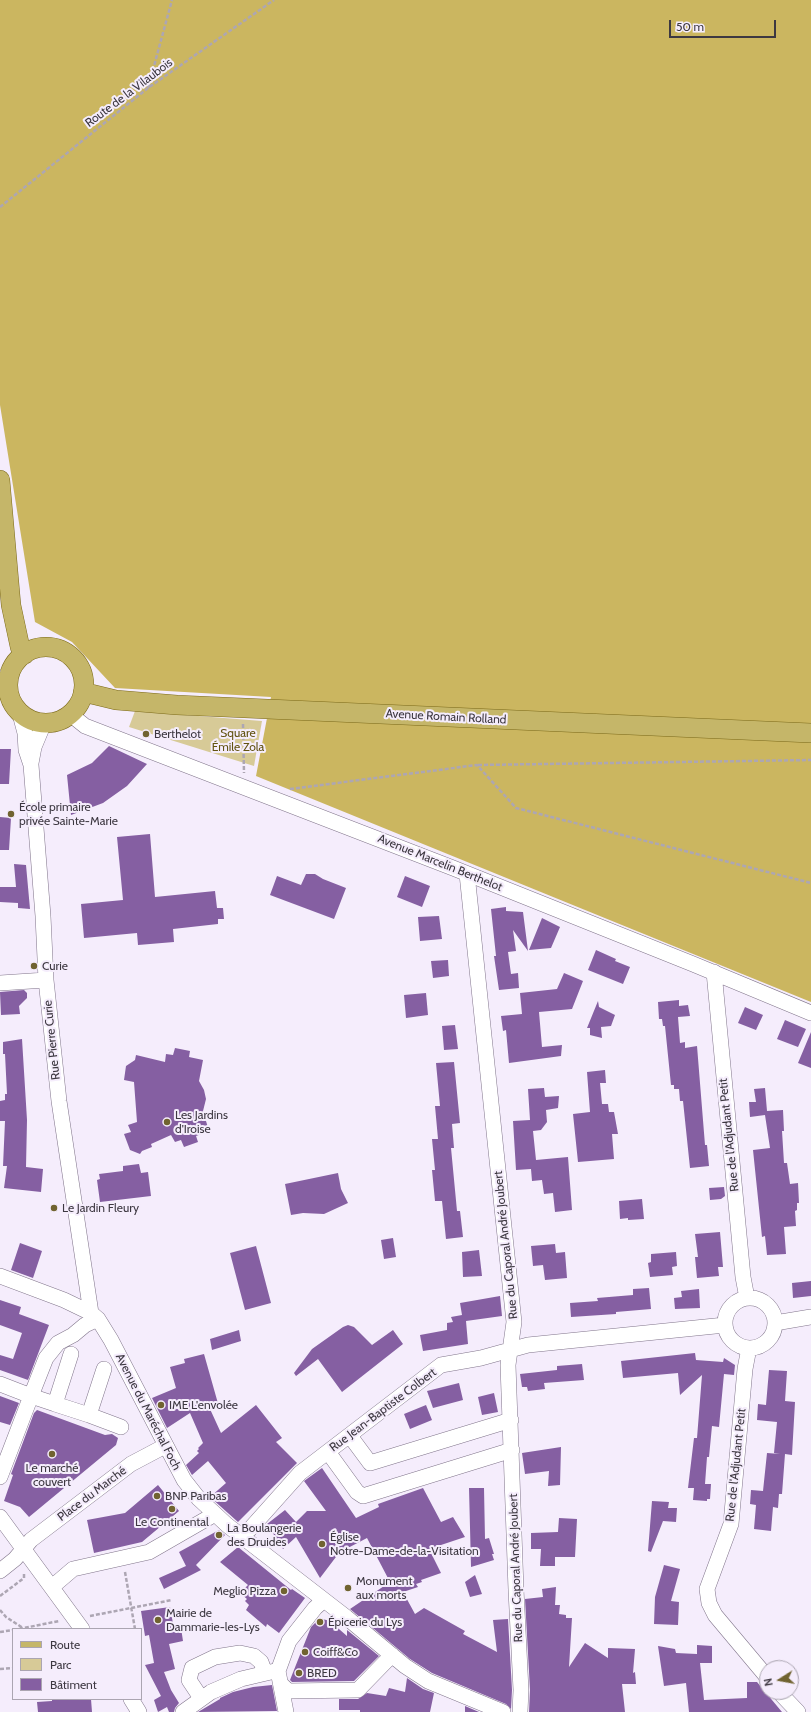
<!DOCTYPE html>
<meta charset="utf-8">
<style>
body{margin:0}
#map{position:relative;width:811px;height:1712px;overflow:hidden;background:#f5edfc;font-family:Cabin,sans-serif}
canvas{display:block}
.legend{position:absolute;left:12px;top:1628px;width:130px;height:72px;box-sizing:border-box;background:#f5edfc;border:1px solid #aba5b1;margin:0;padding:5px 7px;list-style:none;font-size:12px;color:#3d3841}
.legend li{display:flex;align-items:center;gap:8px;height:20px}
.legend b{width:20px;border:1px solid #aba5b1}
.north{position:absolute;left:759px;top:1660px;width:40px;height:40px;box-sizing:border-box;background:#f5edfc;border:1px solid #aba5b1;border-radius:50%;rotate:259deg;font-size:11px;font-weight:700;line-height:16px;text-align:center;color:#3d3841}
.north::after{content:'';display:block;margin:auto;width:14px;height:18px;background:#706330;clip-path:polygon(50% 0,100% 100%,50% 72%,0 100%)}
.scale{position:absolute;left:669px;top:20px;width:107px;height:18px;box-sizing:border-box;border:2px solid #3d3841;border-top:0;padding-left:5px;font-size:12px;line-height:14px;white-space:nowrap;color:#3d3841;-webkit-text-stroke:3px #f5edfc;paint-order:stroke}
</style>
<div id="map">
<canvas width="811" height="1712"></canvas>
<ul class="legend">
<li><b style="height:5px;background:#c5b669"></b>Route</li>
<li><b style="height:11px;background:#d7ca97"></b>Parc</li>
<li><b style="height:11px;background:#855fa2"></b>Bâtiment</li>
</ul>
<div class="north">N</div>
<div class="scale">50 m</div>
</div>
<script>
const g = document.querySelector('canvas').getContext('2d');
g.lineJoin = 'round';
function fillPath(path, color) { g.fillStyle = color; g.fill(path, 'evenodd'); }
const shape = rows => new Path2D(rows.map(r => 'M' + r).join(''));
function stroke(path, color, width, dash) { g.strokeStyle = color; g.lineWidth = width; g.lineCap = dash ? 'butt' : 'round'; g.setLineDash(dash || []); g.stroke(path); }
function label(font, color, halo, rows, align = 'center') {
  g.font = font + ' Cabin,sans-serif'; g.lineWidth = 4; g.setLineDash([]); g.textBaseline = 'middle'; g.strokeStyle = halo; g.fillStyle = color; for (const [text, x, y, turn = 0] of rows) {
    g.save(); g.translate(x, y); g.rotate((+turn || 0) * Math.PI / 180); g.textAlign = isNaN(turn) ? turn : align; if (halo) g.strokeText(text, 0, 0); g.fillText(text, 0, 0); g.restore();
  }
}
const green = shape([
 [135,711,262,721,254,766,129,727]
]);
const forest = shape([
 [0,0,811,0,811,1002,256,776,271,697,115,688,72,642,35,622,0,405]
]);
const building = shape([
 [109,746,147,764,127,786,103,803,71,815,67,775,92,763],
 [0,749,11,749,9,784,0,784],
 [0,817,11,818,9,850,0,850],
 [150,834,155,897,215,891,217,908,223,908,224,919,218,919,218,924,173,929,174,942,138,945,137,933,84,938,81,904,123,900,117,837],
 [14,864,26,865,30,909,18,908,18,903,0,902,0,887,16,887],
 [306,874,315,874,323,879,346,888,334,919,270,895,277,876,301,885],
 [405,876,430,886,422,907,397,897],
 [506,907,506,911,523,912,528,951,513,930,516,951,508,952,511,974,518,973,519,988,499,990,494,956,496,956,491,909],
 [439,916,442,939,420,941,418,917],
 [542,918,560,927,551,948,529,950],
 [596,950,616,959,615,961,630,967,623,984,588,970],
 [448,960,449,976,433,978,431,961],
 [564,973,583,981,572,1009,539,1012,542,1047,562,1045,561,1056,509,1063,506,1030,503,1031,501,1016,522,1014,520,993,557,989],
 [24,990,27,993,27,998,19,1006,20,1014,1,1015,0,992],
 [426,993,428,1015,406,1018,404,995],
 [679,1000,679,1006,688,1005,690,1016,678,1017,680,1043,685,1042,685,1048,697,1046,705,1145,707,1145,709,1166,690,1168,683,1101,680,1101,679,1089,674,1089,674,1085,671,1085,665,1026,663,1026,662,1019,659,1019,658,1002],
 [598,1001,599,1007,615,1015,611,1026,601,1027,602,1038,590,1035,590,1028,587,1028],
 [745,1007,763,1015,756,1030,738,1023],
 [785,1020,806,1029,798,1047,777,1039],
 [455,1025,458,1049,444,1050,442,1026],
 [811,1032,811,1068,798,1063],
 [22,1039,27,1120,26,1167,43,1169,41,1192,4,1188,7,1166,3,1166,5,1121,0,1121,0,1101,5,1100,5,1094,7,1094,5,1054,3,1054,3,1042],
 [175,1048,190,1051,189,1057,203,1060,199,1081,204,1090,206,1099,203,1111,209,1131,196,1136,198,1142,184,1147,181,1140,175,1142,171,1135,151,1144,152,1147,142,1151,140,1154,130,1150,124,1134,131,1132,128,1125,137,1122,134,1082,124,1080,126,1066,135,1060,136,1055,165,1062,166,1054,173,1055],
 [454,1062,460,1123,452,1124,454,1148,451,1148,457,1211,460,1211,463,1237,446,1239,442,1201,435,1201,432,1170,435,1170,432,1139,438,1139,435,1106,440,1106,436,1063],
 [605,1070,606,1083,600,1083,602,1104,608,1104,609,1112,614,1112,618,1134,612,1134,614,1159,578,1162,573,1114,590,1112,587,1072],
 [544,1088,545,1097,559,1096,558,1108,546,1110,547,1122,541,1130,533,1131,536,1160,568,1157,572,1210,555,1212,553,1193,544,1194,542,1180,532,1181,531,1169,516,1170,513,1121,530,1120,528,1089],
 [765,1088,767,1111,783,1110,784,1131,782,1131,784,1163,787,1163,790,1184,798,1183,799,1203,797,1203,797,1210,795,1211,796,1226,784,1227,786,1254,767,1255,765,1236,762,1237,753,1150,770,1148,765,1115,750,1117,749,1102,756,1102,754,1089],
 [139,1164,141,1173,148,1172,151,1196,100,1202,97,1180,100,1179,99,1174,123,1171,123,1166],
 [338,1173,341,1189,348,1203,324,1214,303,1213,291,1215,285,1184],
 [724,1187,725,1196,721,1199,710,1200,709,1188],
 [642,1199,644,1219,628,1220,628,1218,620,1219,619,1201],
 [720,1232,723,1267,718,1267,719,1276,697,1278,695,1257,698,1257,695,1234],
 [393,1238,396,1257,384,1259,381,1240],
 [20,1243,42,1251,33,1278,11,1270],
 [555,1244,556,1253,565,1252,567,1278,545,1280,543,1265,533,1266,531,1246],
 [256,1246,271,1303,245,1310,230,1253],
 [479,1250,482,1276,463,1277,462,1252],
 [676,1252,677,1266,672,1267,673,1275,650,1277,648,1263,651,1262,651,1254],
 [811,1281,811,1296,793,1298,792,1283],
 [649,1288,651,1309,616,1312,616,1314,571,1317,570,1303,598,1301,597,1298,633,1295,633,1289],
 [699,1289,700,1308,675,1309,674,1298,682,1297,681,1291],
 [500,1296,502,1316,466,1321,468,1344,423,1351,420,1335,447,1330,447,1323,453,1322,451,1317,462,1315,460,1303],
 [0,1300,21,1307,19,1314,49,1325,28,1380,0,1370,0,1355,13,1359,22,1333,0,1325],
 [348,1325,354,1327,372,1345,393,1330,403,1344,342,1392,318,1359,296,1376,294,1373,312,1349,343,1327],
 [239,1330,241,1341,212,1350,210,1339],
 [695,1353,696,1360,723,1362,724,1358,735,1365,734,1375,724,1374,719,1427,712,1426,709,1457,707,1457,705,1484,711,1484,710,1499,707,1499,707,1501,693,1500,694,1488,688,1488,694,1438,697,1438,702,1375,680,1395,678,1373,623,1378,621,1361],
 [204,1354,219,1407,210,1409,221,1433,256,1405,282,1438,276,1442,297,1463,238,1522,210,1497,226,1483,208,1461,192,1475,186,1465,199,1453,197,1451,199,1449,198,1448,203,1443,190,1413,167,1428,152,1398,176,1388,170,1367,185,1363,184,1359],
 [582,1364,584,1380,544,1383,545,1389,528,1391,527,1387,522,1387,520,1374,557,1370,557,1366],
 [769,1370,787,1371,785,1401,795,1402,792,1455,785,1454,782,1494,779,1494,778,1508,773,1507,771,1531,754,1529,756,1505,750,1504,751,1490,763,1491,767,1453,780,1454,774,1453,777,1422,757,1420,758,1404,766,1405],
 [459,1383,463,1400,433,1408,427,1391],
 [494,1393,498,1412,482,1415,478,1397],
 [0,1396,19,1403,10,1425,0,1422],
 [426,1405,432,1420,410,1429,404,1414],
 [37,1410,105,1435,112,1434,118,1438,116,1445,29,1517,20,1507,4,1501,13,1475,11,1474,34,1413],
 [561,1447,560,1485,548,1486,549,1471,525,1474,522,1453],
 [322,1468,356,1518,379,1507,378,1504,423,1488,441,1522,453,1517,465,1537,429,1549,441,1573,421,1580,422,1582,416,1584,418,1587,403,1592,415,1614,424,1608,465,1631,463,1634,497,1652,493,1620,508,1619,512,1690,511,1709,506,1704,432,1673,410,1659,350,1609,390,1582,367,1538,344,1550,342,1549,320,1578,296,1537,283,1549,267,1524,285,1510,296,1522,307,1511,326,1511,304,1481],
 [158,1485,179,1511,142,1542,94,1553,87,1520,125,1513],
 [469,1488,484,1488,485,1539,489,1538,494,1554,492,1554,494,1560,471,1567],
 [652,1501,669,1502,668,1508,677,1508,676,1522,663,1521,651,1552,648,1551],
 [559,1518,577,1519,575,1557,555,1557,555,1566,540,1566,541,1549,531,1549,531,1533,558,1532],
 [219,1530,225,1535,196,1565,201,1570,164,1589,159,1578,186,1566,179,1552],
 [238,1547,291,1590,292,1589,305,1598,279,1633,267,1624,266,1627,246,1610,249,1605,245,1601,247,1599,240,1593,248,1585,220,1562],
 [664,1565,680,1569,671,1601,679,1602,678,1625,654,1624,655,1597],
 [475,1575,482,1594,470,1597,465,1582],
 [556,1587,555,1605,560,1605,559,1614,566,1615,566,1618,572,1618,569,1667,585,1643,608,1658,608,1648,635,1649,633,1673,635,1672,636,1684,622,1684,625,1712,529,1712,530,1690,525,1599,543,1597,542,1589],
 [170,1607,174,1629,181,1628,183,1641,169,1644,175,1669,164,1672,171,1690,179,1703,175,1708,174,1712,169,1712,167,1707,158,1712,154,1700,161,1696,145,1665,154,1663,149,1635,145,1636,141,1611],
 [321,1619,332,1621,332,1623,347,1636,347,1630,379,1656,354,1681,292,1682,290,1680,311,1627,317,1621],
 [697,1645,712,1646,712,1663,700,1663,704,1700,747,1698,747,1682,757,1682,782,1712,689,1712,686,1683,664,1686,658,1646,675,1649,676,1653,697,1654],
 [407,1678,423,1689,434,1693,430,1712,360,1712,360,1710,339,1710,339,1699,358,1699,367,1693,386,1696,389,1688,405,1692],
 [272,1685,277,1711,198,1712,220,1699,220,1698,233,1692,253,1687],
 [52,1699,91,1699,92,1712,38,1712,37,1702,52,1701],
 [465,1706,479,1712,465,1712]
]);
const path = shape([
 [148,88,172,0],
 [0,207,148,88,274,0],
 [0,671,9,674],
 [243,724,244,773],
 [478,765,811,760],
 [290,789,477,765,516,808,811,883],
 [125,1572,135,1629],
 [0,1596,24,1578,24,1574],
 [0,1610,6,1617,23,1628],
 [90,1616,172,1600],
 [19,1629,59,1621],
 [0,1632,13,1630],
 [0,1669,13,1668]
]);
const minor = shape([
 [20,714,25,733,26,750,31,765,43,916,46,980,59,1101,91,1313],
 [70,714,85,726,453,868,693,964,811,1013],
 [31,763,34,747,44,723],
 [467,874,514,1322,508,1365,516,1590,521,1690,520,1712],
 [714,972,743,1277,747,1298],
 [0,983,46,980],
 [0,1276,64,1300,91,1313,98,1319,111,1340,184,1480,199,1499,227,1525,346,1617,405,1666,428,1681,503,1712],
 '725 1323a25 25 0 1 1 50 0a25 25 0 1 1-50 0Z',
 [775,1323,811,1317],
 [749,1348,745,1369,731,1524,707,1589,709,1603,715,1615,767,1677],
 [0,1384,31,1396,46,1358,58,1343,73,1335,85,1325,98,1319],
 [55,1404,89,1415,104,1369],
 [89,1415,121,1427],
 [350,1436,370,1463,511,1420],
 [328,1452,357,1492,363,1496,512,1450],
 [0,1477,31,1396,55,1404,71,1354],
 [0,1517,82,1629],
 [241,1537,250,1529,300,1473,441,1365,481,1358,528,1345,725,1325],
 [0,1571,15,1559,31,1540,131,1464,165,1446],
 [52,1587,73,1569,149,1552,215,1514],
 [281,1684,288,1691,358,1690,392,1655],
 [779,1692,798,1712],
 [201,1698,189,1680,192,1668,215,1657,240,1653,254,1656,261,1662,265,1673],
 [131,1699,139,1712],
 [183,1712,211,1692,241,1679,275,1671],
 [286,1712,278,1671,289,1641,315,1608,324,1600]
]);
const major = shape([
 [0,480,11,605,20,647,25,654],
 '8 685a38 38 0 1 1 76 0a38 38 0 1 1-76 0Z',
 [83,692,116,700,177,705,811,733]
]);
const markers = [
 [146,734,4,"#706330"],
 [11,814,4,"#706330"],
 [34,966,4,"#706330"],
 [167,1122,4,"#706330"],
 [54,1208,4,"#706330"],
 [161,1405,4,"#706330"],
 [52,1454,4,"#706330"],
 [157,1496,4,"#706330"],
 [172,1509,4,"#706330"],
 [219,1535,4,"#706330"],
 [322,1544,4,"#706330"],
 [348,1588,4,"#706330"],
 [284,1591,4,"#706330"],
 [158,1620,4,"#706330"],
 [320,1622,4,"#706330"],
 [305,1652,4,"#706330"],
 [299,1673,4,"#706330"]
];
const streetNames = [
 ["Route de la Vilaubois",129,93,-37],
 ["Avenue Romain Rolland",446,717,3],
 ["Avenue Marcelin Berthelot",440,863,22],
 ["Rue Pierre Curie",52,1040,-96],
 ["Rue de l'Adjudant Petit",729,1135,-96],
 ["Rue du Caporal André Joubert",506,1245,-96],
 ["Rue Jean-Baptiste Colbert",383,1410,-37],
 ["Avenue du Maréchal Foch",148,1412,63],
 ["Rue de l'Adjudant Petit",736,1465,-84],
 ["Place du Marché",92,1494,-37],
 ["Rue du Caporal André Joubert",516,1568,-92]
];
const parkNames = [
 ["Square",238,733],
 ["Émile Zola",238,747]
];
const poiNames = [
 ["Berthelot",154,734],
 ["École primaire",19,807],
 ["privée Sainte-Marie",19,821],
 ["Curie",42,966],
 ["Les Jardins",175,1115],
 ["d'Iroise",175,1129],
 ["Le Jardin Fleury",62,1208],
 ["IME L'envolée",169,1405],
 ["Le marché",52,1468,"center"],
 ["couvert",52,1482,"center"],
 ["BNP Paribas",165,1496],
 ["Le Continental",172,1522,"center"],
 ["La Boulangerie",227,1528],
 ["des Druides",227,1542],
 ["Église",330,1537],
 ["Notre-Dame-de-la-Visitation",330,1551],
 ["Monument",356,1581],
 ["aux morts",356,1595],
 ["Meglio Pizza",276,1591,"right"],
 ["Mairie de",166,1613],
 ["Dammarie-les-Lys",166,1627],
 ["Épicerie du Lys",328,1622],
 ["Coiff&Co",313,1652],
 ["BRED",307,1673]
];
fillPath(green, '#d7ca97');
fillPath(forest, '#cbb660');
fillPath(building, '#855fa2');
stroke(minor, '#81758b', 16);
stroke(major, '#7c6a1a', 20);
stroke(path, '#ada6b3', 2.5, [4, 2]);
stroke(minor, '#fff', 15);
stroke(major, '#c5b669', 19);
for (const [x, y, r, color] of markers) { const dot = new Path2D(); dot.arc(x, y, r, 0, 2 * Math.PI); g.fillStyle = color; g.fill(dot); stroke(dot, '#f5edfc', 1.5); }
label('12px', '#3d3841', '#f5edfc', streetNames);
label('12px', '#625311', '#f5edfc', parkNames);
label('12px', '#3d3841', '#f5edfc', poiNames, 'left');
</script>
